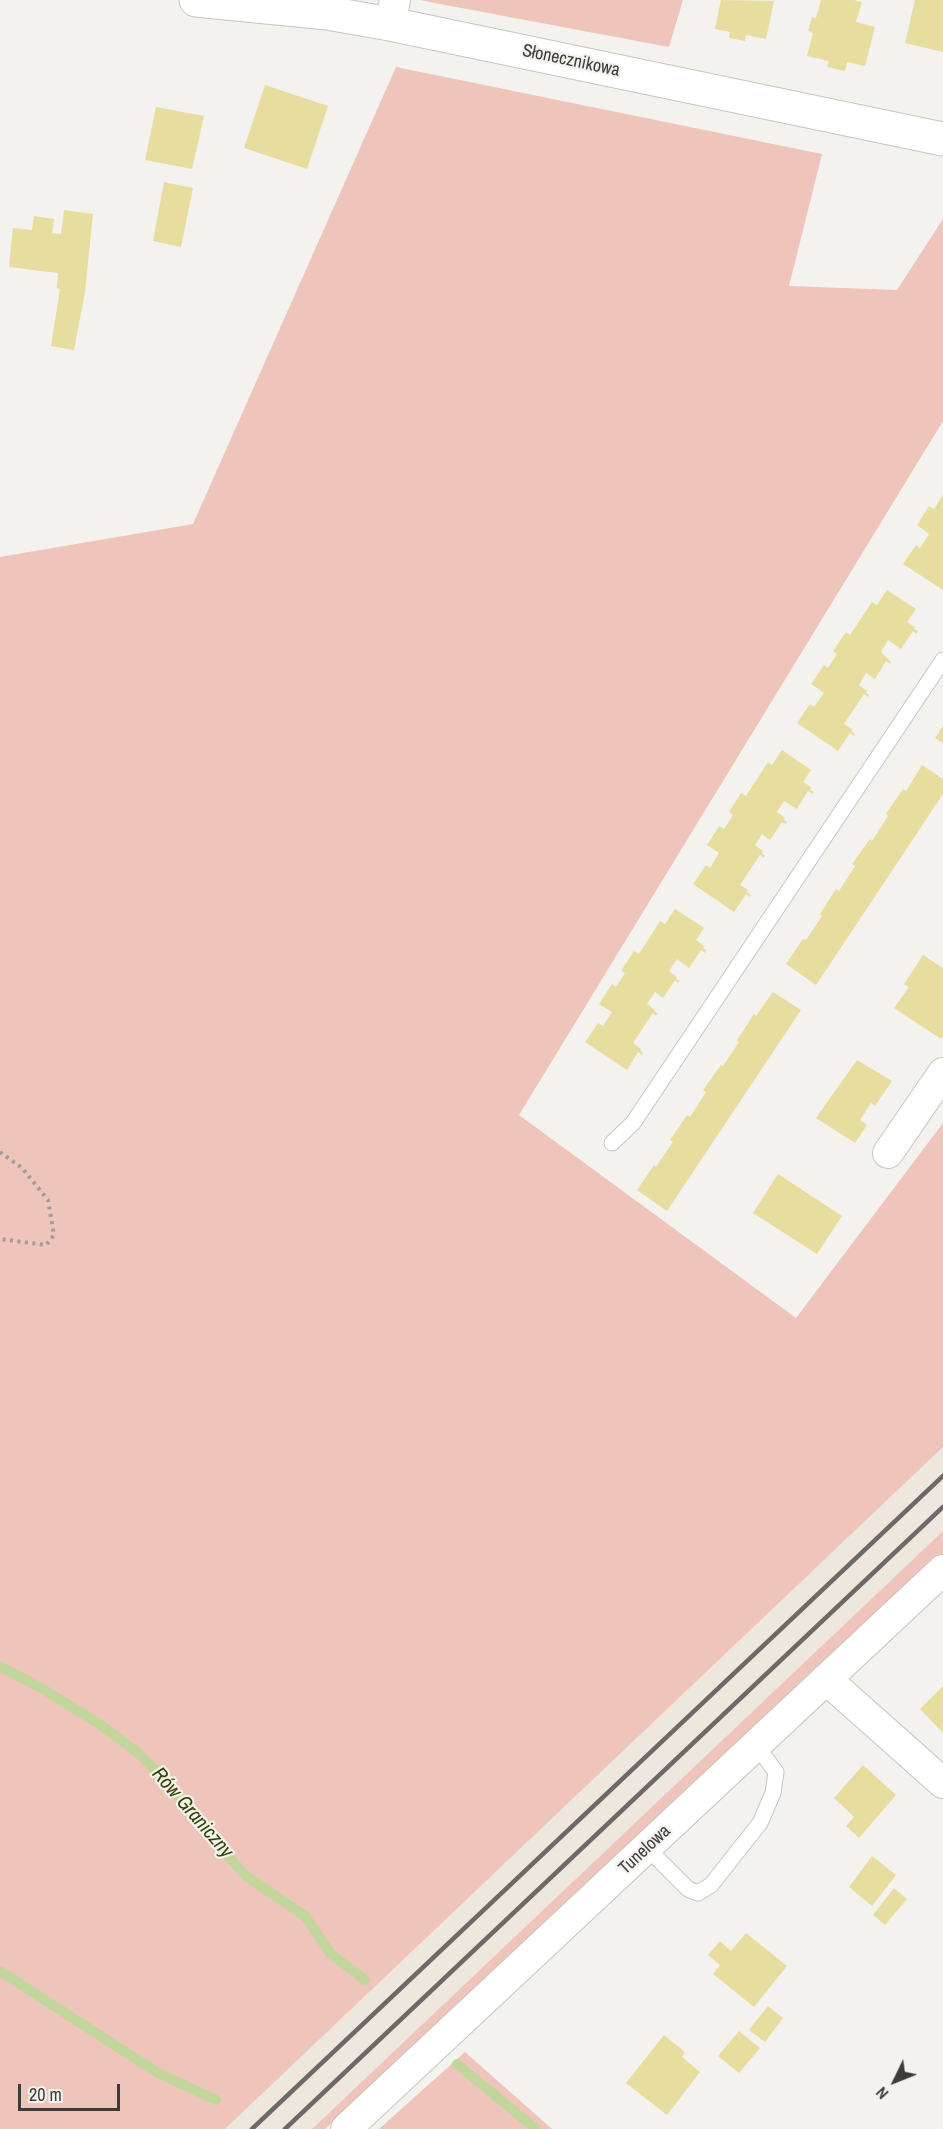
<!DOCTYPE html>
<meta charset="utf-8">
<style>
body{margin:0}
#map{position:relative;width:943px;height:2129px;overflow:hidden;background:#f4f2ee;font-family:"Archivo Narrow",sans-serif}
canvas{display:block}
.north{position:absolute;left:865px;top:2051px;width:60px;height:60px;-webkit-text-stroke:4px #f4f2ee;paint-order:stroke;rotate:227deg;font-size:16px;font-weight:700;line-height:24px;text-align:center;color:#3d3c3b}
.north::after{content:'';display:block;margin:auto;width:21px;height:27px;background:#3d3c3b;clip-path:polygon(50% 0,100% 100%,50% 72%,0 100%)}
.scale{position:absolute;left:18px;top:2084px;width:102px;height:27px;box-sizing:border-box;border:3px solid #3d3c3b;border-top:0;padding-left:8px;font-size:18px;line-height:21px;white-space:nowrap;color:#3d3c3b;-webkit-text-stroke:4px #f4f2ee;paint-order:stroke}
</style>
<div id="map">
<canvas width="943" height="2129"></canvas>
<div class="north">N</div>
<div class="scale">20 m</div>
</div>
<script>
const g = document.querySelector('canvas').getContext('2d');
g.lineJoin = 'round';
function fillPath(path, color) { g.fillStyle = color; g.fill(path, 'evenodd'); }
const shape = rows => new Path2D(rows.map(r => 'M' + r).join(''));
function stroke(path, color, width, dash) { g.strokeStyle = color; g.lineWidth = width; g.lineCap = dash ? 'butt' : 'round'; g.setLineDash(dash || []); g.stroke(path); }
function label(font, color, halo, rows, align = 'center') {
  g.font = font + ' "Archivo Narrow",sans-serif'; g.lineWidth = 4.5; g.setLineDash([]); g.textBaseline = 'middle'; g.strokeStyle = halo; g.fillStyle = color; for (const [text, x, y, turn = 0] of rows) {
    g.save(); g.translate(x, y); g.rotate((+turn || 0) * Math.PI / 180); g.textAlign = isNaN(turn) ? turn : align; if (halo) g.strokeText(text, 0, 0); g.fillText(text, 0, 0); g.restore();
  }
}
const built = shape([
 [943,1447,943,1531,312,2129,225,2129]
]);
const green = shape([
 [419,0,683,0,669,47],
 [396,67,822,154,789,286,897,290,943,219,943,421,519,1115,796,1318,943,1123,943,1447,225,2129,0,2129,0,557,193,524],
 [943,1531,943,1557,325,2129,312,2129],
 [465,2052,552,2129,379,2129]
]);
const stream = shape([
 [0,1666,41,1688,101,1725,137,1752,167,1781,204,1829,246,1876,305,1916,331,1954,365,1980],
 [0,1971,158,2073,216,2100],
 [457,2064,536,2129]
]);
const building = shape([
 [721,0,774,1,766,39,746,35,745,41,729,38,730,32,715,29],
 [821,0,854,0,862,2,856,22,875,27,865,66,847,62,845,71,827,67,829,61,807,56,813,33,808,31,812,17,816,18],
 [915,0,943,0,943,52,905,43],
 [265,85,328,106,307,169,244,148],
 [156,107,204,116,192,169,145,160],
 [164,182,193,188,181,247,153,241],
 [64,210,93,214,85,292,74,350,51,346,60,289,57,288,58,273,9,267,13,228,32,230,34,216,54,219,52,233,61,234],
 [943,495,943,590,903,564,916,545,920,548,929,534,917,525,929,506,934,509],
 [887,590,916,609,907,622,915,627,914,629,918,631,916,634,913,631,901,649,888,640,881,652,891,662,890,664,886,661,875,679,866,673,859,685,867,691,866,693,869,695,868,697,864,694,844,724,853,730,851,731,855,734,854,736,850,733,838,751,797,723,810,704,814,707,824,693,811,684,824,665,828,668,837,654,833,651,846,632,850,635,872,602,877,605],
 [943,726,943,743,935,738],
 [782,750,811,770,803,782,811,787,810,790,814,792,812,794,808,791,797,809,784,801,777,812,785,818,784,820,787,822,786,824,782,822,770,840,762,834,755,845,763,851,762,853,765,856,764,858,760,855,740,885,748,890,747,892,751,895,750,897,746,894,734,912,693,884,706,865,710,868,719,853,707,845,719,826,724,829,733,815,729,812,741,793,746,796,768,762,772,765],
 [922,765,943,779,943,794,816,985,786,964,803,939,806,940,822,916,820,914,836,889,839,891,855,866,852,864,870,839,872,841,888,816,886,814,903,789,906,791],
 [675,909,704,928,696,940,704,946,703,948,706,950,705,953,701,950,689,968,677,959,669,971,677,977,676,979,680,981,678,983,675,980,663,998,655,992,647,1004,655,1010,654,1011,658,1014,656,1016,653,1013,633,1043,641,1049,640,1050,643,1053,642,1055,638,1052,627,1070,585,1042,598,1023,603,1026,612,1012,599,1004,612,984,616,987,625,973,621,971,634,951,639,954,660,921,665,924],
 [923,955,943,968,943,1036,941,1039,894,1008,909,987,904,984],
 [773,992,801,1010,667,1211,637,1190,654,1165,656,1167,673,1142,670,1140,687,1115,690,1117,706,1092,703,1090,721,1065,723,1066,739,1042,737,1040,754,1014,756,1016],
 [857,1060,892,1081,875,1106,871,1103,860,1120,867,1125,855,1143,816,1118],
 [778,1174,842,1216,817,1254,753,1213],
 [943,1686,943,1733,920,1709],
 [863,1765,896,1795,859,1838,846,1826,854,1817,834,1798],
 [872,1856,896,1875,872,1906,849,1887],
 [894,1888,907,1899,885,1925,873,1915],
 [746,1933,787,1966,754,2007,713,1974,720,1965,708,1955,720,1941,731,1951],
 [768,2006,783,2018,765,2042,749,2030],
 [739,2031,760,2048,739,2073,718,2056],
 [664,2035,685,2052,682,2057,700,2072,667,2115,626,2083]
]);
const path = shape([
 [0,1152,22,1168,48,1200,54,1235,46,1245,0,1239]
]);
const service = shape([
 [612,1143,633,1123,943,660],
 [647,1848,688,1889,698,1893,711,1885,760,1823,773,1793,776,1772,756,1745]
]);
const minor = shape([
 [390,24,395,0],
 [888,1153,943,1073],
 [826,1679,943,1783],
 [346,2129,943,1570]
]);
const tertiary = shape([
 [196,0,327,13,390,24,943,139]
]);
const rail = shape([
 [252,2129,943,1476],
 [285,2129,943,1507]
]);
const streetNames = [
 ["Słonecznikowa",571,61,12],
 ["Tunelowa",645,1850,-43]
];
const waterNames = [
 ["Rów Graniczny",192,1813,49]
];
fillPath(built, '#ede7dd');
fillPath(green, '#eec4bb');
stroke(stream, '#c2d69b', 10);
fillPath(building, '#e7dd9f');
stroke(service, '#c7c5c1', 17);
stroke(minor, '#c7c5c1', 32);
stroke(tertiary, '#c7c5c1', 35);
stroke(path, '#a09e9b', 4, [3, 4.5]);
stroke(service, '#fff', 15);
stroke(minor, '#fff', 30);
stroke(tertiary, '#fff', 33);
stroke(rail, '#6c6a69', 4.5);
label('18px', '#3d3c3b', '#f4f2ee', streetNames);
label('italic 20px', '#334200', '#f4f2ee', waterNames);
</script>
